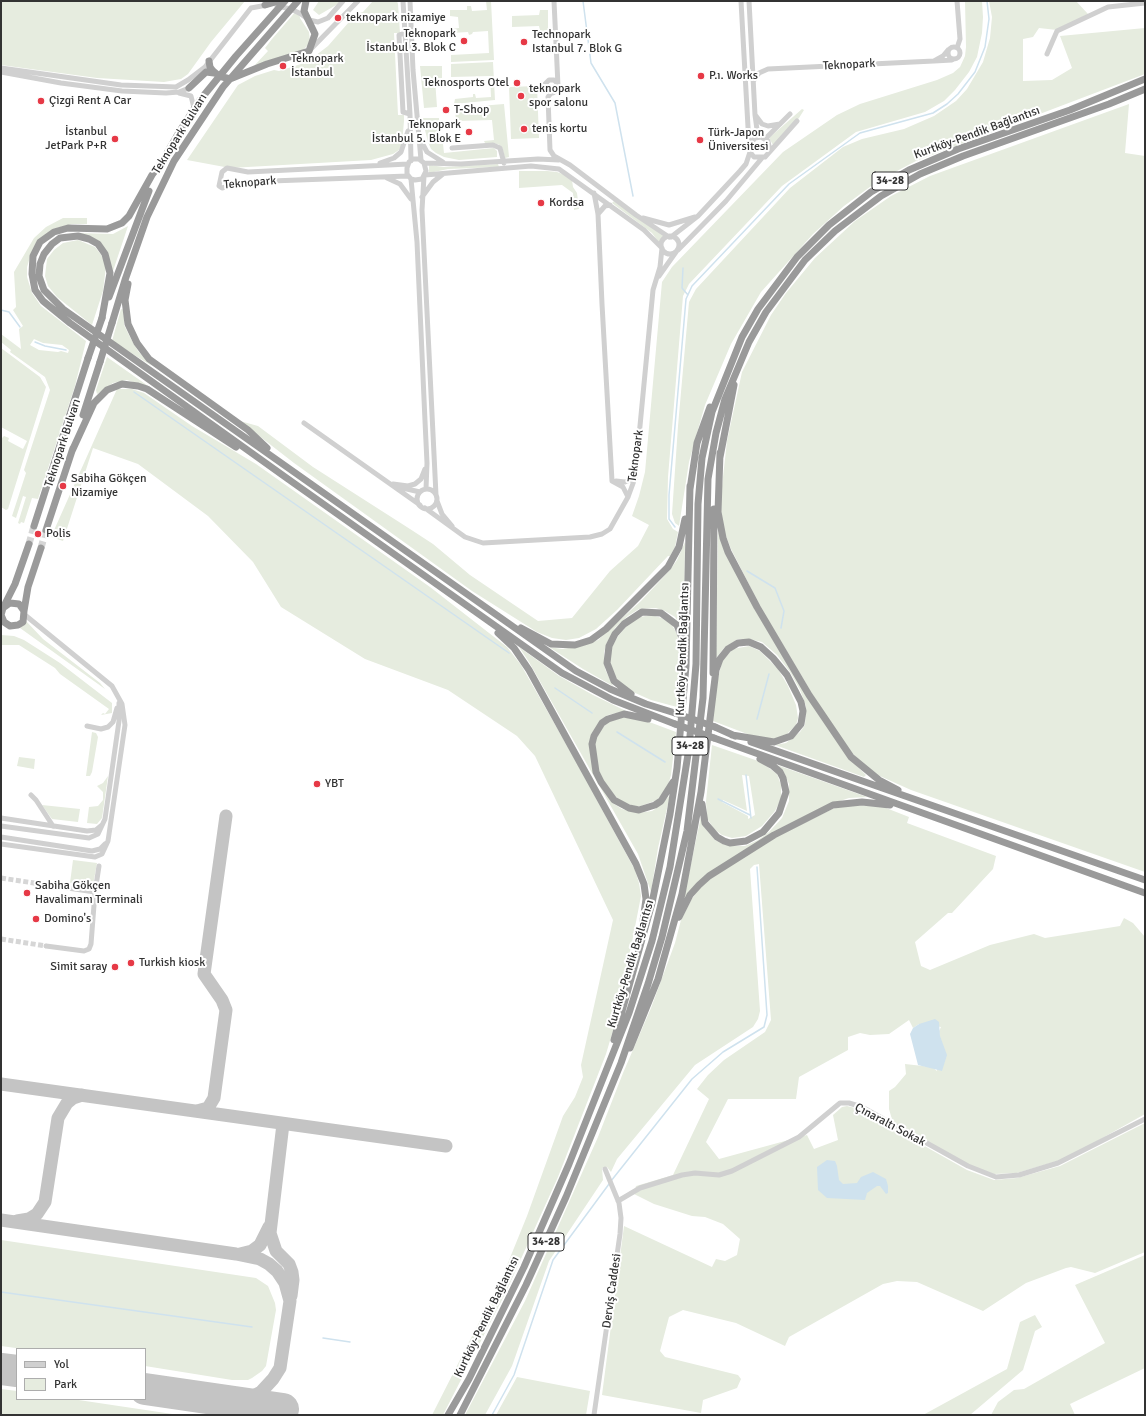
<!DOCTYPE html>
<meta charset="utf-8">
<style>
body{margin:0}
#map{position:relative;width:1146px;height:1416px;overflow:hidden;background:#fff;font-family:Signika,sans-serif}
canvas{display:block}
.frame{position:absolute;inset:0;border:2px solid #333;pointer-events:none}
.legend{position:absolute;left:16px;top:1348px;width:130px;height:52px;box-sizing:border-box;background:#fff;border:1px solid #adadad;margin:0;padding:5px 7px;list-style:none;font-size:12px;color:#333}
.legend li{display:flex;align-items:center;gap:8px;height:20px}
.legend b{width:20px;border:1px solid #adadad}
</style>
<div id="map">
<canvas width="1146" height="1416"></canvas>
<div class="frame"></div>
<ul class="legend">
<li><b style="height:5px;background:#d0d0d0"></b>Yol</li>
<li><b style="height:11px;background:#e6ecdf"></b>Park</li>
</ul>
</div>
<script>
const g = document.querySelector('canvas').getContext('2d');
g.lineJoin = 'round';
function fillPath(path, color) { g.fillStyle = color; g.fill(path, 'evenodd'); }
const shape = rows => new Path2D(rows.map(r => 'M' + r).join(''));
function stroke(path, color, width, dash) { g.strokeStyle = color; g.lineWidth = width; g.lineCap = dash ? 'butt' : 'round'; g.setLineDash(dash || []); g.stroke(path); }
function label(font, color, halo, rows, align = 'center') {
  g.font = font + ' Signika,sans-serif'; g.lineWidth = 4; g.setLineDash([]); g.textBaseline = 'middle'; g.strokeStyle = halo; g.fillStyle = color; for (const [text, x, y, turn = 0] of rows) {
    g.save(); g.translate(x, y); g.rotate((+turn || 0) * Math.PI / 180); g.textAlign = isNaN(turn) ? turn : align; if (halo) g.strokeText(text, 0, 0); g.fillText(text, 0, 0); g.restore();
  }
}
const green = shape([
 [1,1,245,1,211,42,188,74,181,79,164,82,97,78,1,65],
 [319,1,343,1,319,15,313,10],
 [373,1,397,1,398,4,400,33,394,33,398,115,404,115,404,121,402,144,399,150,393,154,371,160,230,168,187,160,238,85,255,76,274,70,279,71,301,64,315,56,328,46,356,14,363,12],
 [486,1,491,1,494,60,451,62,451,55,489,53,488,31,473,32,472,34,469,35,468,32,451,33,451,29,459,28,458,17,450,16,450,10,467,10,467,6,471,6,472,11,487,10],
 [965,1,982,1,983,17,982,33,977,57,969,72,955,90,944,101,925,112,856,132,782,186,689,284,683,296,668,477,667,519,673,529,678,532,675,547,670,556,668,556,617,610,596,629,579,638,566,640,552,638,537,632,472,591,294,463,240,421,258,426,313,467,410,529,433,544,470,575,538,621,572,618,610,571,638,546,649,525,632,516,639,496,645,472,662,282,672,267,783,152,837,115,860,104,937,80,953,73,960,67,965,56,966,47],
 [989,1,1076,1,1088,14,1057,30,1039,28,1033,37,1023,39,1023,81,1052,80,1072,68,1060,36,1145,28,1145,74,916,161,878,181,844,206,813,234,761,292,731,344,705,405,697,433,689,462,679,526,675,523,672,514,678,426,689,302,696,289,790,188,843,147,862,139,904,129,934,116,956,101,967,89,983,62,990,38,992,17],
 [297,10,299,10,300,18,309,32,310,41,307,46,303,50,254,66,268,51,265,48,272,39],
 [540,10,548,10,548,35,541,35,539,26,512,27,512,16,539,15],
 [493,62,495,100,454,104,455,99,473,97,473,94,475,94,476,98,491,97,490,76,451,77,451,64],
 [420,66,442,66,442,79,435,79,437,107,424,108],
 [537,86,539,138,511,139,509,87],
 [504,104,509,157,505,158,502,147,498,144,485,143,484,141,494,140,492,120,456,121,455,108],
 [1129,104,1125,153,1145,156,1145,872,911,790,871,772,850,751,827,717,795,667,758,602,731,549,724,531,720,504,727,441,742,372,771,315,786,293,815,258,855,221,891,196,930,176],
 [802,109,804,110,799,118,773,145,769,138],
 [422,118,439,118,440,144,443,144,444,153,494,148,497,151,497,157,459,160,444,157,436,153,431,149,428,142],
 [498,164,499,167,448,169,429,173,429,165,444,167],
 [519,171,547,171,557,172,565,175,572,180,573,187,577,193,579,209,574,210,573,193,562,185,519,188],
 [614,201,666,236,660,244,652,233,612,203],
 [63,218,87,218,87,224,72,224,53,229,31,254,27,267,27,277,32,293,41,306,86,341,75,386,38,499,32,498,24,523,21,522,20,524,18,523,26,497,23,496,16,518,12,516,26,473,24,470,50,390,45,377,10,352,11,350,1,342,1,334,21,349,19,329,23,326,13,310,16,307,14,272,34,238,46,227],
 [34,339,43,343,62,345,69,350,68,353,61,351,58,352,39,350,30,345],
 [128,226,113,271,106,252,76,233,113,234],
 [78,240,95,247,102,256,106,266,103,291,92,325,57,297,48,286,45,276,47,259,54,250,63,243],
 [121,309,124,310,124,325,131,339,138,351,152,366,112,341],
 [1,348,40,377,46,387,8,509,6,510,1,507,1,439,4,436,9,438,8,441,23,449,27,441,1,427],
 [107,357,151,388,127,380,113,383,97,394,96,390],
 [117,389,132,389,144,393,192,426,256,464,430,587,507,647,521,665,573,756,635,870,639,883,641,896,635,927,617,1017,606,1054,558,1177,506,1292,443,1415,432,1415,503,1275,527,1216,563,1116,575,1097,583,1077,581,1065,613,920,535,756,517,736,448,690,365,659,281,607,253,562,208,516,138,464,93,448,63,541,51,537],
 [718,526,726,549,852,761,866,775,864,777,775,745,786,743,800,732,805,725,806,706,800,690,790,672,777,655,762,642,749,639,738,639,724,648,716,658],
 [685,542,684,631,675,617,665,611,656,608,639,609,628,616,615,628,607,643,604,652,605,669,613,686,583,669,549,647,562,649,582,646,598,640,641,601,670,570,677,560],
 [651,615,662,618,672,625,677,634,680,652,677,707,651,700,633,692,620,683,613,674,609,661,612,646,619,635,630,622,640,617],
 [26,621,43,639,100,683,105,689,20,628],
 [1,635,14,636,24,640,60,663,112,703,112,713,101,715,103,713,105,714,109,709,60,674,55,668,19,645,1,645],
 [749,646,760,651,778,669,788,686,796,705,798,718,796,725,786,735,774,740,750,735,713,721,716,688,722,661,733,649],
 [519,647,559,676,593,695,626,711,608,715,601,720,592,734,590,752,614,804,622,809,638,813,652,811,658,807,670,795,658,848,651,892,638,854,529,662],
 [624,716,652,723,676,732,671,775,667,789,657,800,641,806,634,806,622,802,615,796,603,780,598,769,595,744,599,731,610,720],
 [92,732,96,733,98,737,92,772,90,776,86,776],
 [712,745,761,762,777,774,781,785,781,799,775,811,762,826,746,836,732,838,722,835,714,829,707,818,706,801],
 [742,775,749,776,755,815,748,819,748,816,722,802,723,800,747,811],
 [19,757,35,759,34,769,17,766],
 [777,765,867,797,849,798,831,804,780,829,712,871,683,902,701,816,704,827,715,840,723,844,732,846,745,846,758,840,769,832,782,818,789,801,789,784,784,773],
 [108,776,102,818,97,824,87,823,89,807,98,806,103,800,103,792,97,786,103,783],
 [42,805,80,809,78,822,52,819],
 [848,805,881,806,909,817,907,823,996,856,993,869,952,913,948,913,915,942,921,966,930,970,990,945,1034,934,1045,938,1120,926,1124,918,1133,923,1145,937,1145,1114,1074,1154,1057,1161,1017,1173,994,1174,967,1164,893,1123,889,1109,889,1091,895,1087,906,1074,905,1064,932,1067,937,1071,940,1036,939,1031,941,1027,919,1024,913,1028,909,1020,889,1034,870,1035,860,1033,848,1037,848,1050,799,1077,796,1099,728,1099,706,1142,719,1159,807,1135,814,1149,838,1140,833,1115,842,1107,847,1106,859,1109,967,1170,994,1180,1017,1178,1060,1166,1145,1123,1145,1252,1095,1273,1071,1267,1066,1268,1026,1283,983,1311,917,1282,897,1281,883,1284,789,1337,785,1346,736,1323,683,1310,669,1317,660,1351,665,1357,738,1375,741,1379,737,1388,703,1400,701,1413,602,1395,624,1226,712,1267,716,1259,725,1261,737,1255,740,1239,723,1224,705,1217,692,1216,654,1204,634,1194,636,1186,673,1175,709,1099,697,1089,708,1075,724,1060,765,1032,771,1020,759,864,754,865,750,869,760,1011,758,1019,753,1027,695,1065,617,1159,611,1172,607,1167,602,1168,603,1180,549,1261,512,1366,485,1415,465,1415,525,1301,598,1137,623,1073,651,1008,675,943,681,920,691,900,700,888,712,877,778,836,832,809],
 [73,860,97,863,93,885,70,883],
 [1,1240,256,1278,268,1286,275,1303,276,1310,266,1366,262,1371,252,1378,248,1380,232,1380,145,1366,145,1349,23,1349,1,1346],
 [1145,1255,1145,1368,1070,1404,1075,1415,991,1415,998,1402,1014,1390,1024,1389,1105,1343,1075,1285],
 [1035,1315,1042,1327,1035,1331,1023,1370,970,1415,923,1415,1007,1369,1020,1322],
 [517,1377,590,1391,586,1415,496,1415],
 [1,1389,17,1391,17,1399,72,1399,179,1415,1,1415]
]);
const water = shape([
 [935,1019,939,1022,940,1036,947,1055,942,1071,918,1065,910,1034,913,1028,919,1024],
 [827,1160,835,1161,837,1166,839,1180,843,1184,857,1183,861,1177,873,1172,886,1179,888,1186,888,1193,886,1194,880,1186,877,1186,867,1193,865,1200,827,1198,818,1190,817,1167]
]);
const stream = shape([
 [583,1,591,63,615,103,633,196],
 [683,268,682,288,688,295],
 [1,310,9,312,20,327],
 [35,342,45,346,66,350],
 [134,392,509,653],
 [675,527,669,519,669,495,686,299,692,286,789,184,860,133,933,113,947,104,958,94,975,72,985,47,989,19,987,1],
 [747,571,775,588,784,611,781,628],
 [555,688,592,713],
 [757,719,769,674],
 [617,732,665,762],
 [746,775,751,818],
 [718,799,750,815],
 [611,1181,692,1079,723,1052,764,1027,767,1015,757,867],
 [1,1292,252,1327],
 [323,1338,350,1342],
 [492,1415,514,1375,553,1260,609,1184]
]);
const taxiway = shape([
 [1,1084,446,1146],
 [197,1111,208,1108,214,1098,226,1010,222,1000,204,974,226,816],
 [283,1124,270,1233,276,1251,289,1264,292,1272,293,1280,291,1296],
 [1,1220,236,1254,260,1259,269,1264,277,1271,285,1283,290,1301,280,1368,273,1379,261,1392,247,1399,225,1401],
 [17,1221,29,1219,37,1214,45,1202,58,1118,67,1103,73,1098,82,1095],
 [240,1254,252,1251,260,1245,269,1227],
 [254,1405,264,1410,267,1415]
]);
const runway = shape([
 [1,1369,17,1371],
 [145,1389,283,1409]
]);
const minorTunnel = shape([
 [1,878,54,886],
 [1,939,46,946]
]);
const highwayTunnel = shape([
 [29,544,34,526],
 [41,548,46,530]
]);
const minor = shape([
 [403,1,410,114,411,161],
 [410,1,413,70,421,160],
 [554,1,558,86,556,91,553,93,545,89,545,84,549,80,554,80,557,83],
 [741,1,749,145],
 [749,1,755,115,758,137],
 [277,6,291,9,301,14,309,20,318,22,328,18,343,1],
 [405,33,399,35,403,112,410,114],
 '948 53a6 6 0 1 1 12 0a6 6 0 1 1-12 0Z',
 [957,48,960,39,957,1],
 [948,50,943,56,934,61,952,60],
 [309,51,358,1],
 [1047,54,1057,31,1108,7,1145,3],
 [1,68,121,85,176,87,188,80,205,67,251,8,267,5],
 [1,72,61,83,122,91,166,93,179,92,189,88],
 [754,80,759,73,768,69,934,61],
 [179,93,191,96,194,108],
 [551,93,548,97,550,150,554,156,570,165,636,215,669,237],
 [756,116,762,124,768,126,780,124],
 [765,139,790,114],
 [421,141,427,152,443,162],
 [452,148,493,145,500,148,504,163],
 [770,151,768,141,761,137,755,138,749,145,750,152,754,157,765,157,797,121],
 [380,163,394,158,401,152,408,131],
 [424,163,426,171,422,179,415,180,411,179,407,174,407,168,409,162,413,159,419,159,424,163,461,164,538,159,559,160],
 [408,164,248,172,227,168,222,172,219,186,222,188,244,182,408,176],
 [424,176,422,210,436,495],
 [387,178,400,184,411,199],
 [411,179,417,242,425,421,427,463,426,489],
 [594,193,598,214,602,304,612,481,623,487,628,497],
 [422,197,433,182,443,174],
 [598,214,605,206,610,205],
 [643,218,669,225,695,217],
 '661 245a9 9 0 1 1 18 0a9 9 0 1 1-18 0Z',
 [671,237,698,216,740,171,746,164,750,152],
 [678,250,726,201,762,158],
 [659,276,676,252],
 [304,423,420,505],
 [616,481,625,482,635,478],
 [393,484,408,486,415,484,421,479,425,469],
 [398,487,420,492],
 '417 499a10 10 0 1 1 20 0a10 10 0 1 1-20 0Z',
 [437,501,442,514,452,526],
 [425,508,465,537,483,543,590,537,602,534,610,529,628,497,635,478,653,290,660,267,662,248,644,230,559,169,531,166,425,175],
 [87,726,101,729,108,727,113,722,117,708],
 [31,795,36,800,53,826],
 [1,818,87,831,96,830,102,825],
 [1,826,89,838,98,834,105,819,119,721,119,703],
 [1,837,92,851,100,849,105,844],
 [1,844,95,857,102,854,108,841,125,725,122,704,112,686,25,615],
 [54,886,95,892],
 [46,946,84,951,89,949,91,944,95,892,99,866],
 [618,1201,640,1188,682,1175,695,1173,719,1175,732,1171,799,1137,840,1103,849,1103,862,1107,968,1166,996,1177,1019,1175,1058,1163,1145,1119],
 [594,1415,620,1234,621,1218,619,1203,605,1169]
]);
const highway = shape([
 [265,5,279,1],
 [209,61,210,67,213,71,219,76,230,79,267,64,309,51,315,34,304,11,306,1],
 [189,88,206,72,214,73],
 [161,163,152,175,129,216,122,223,107,229,68,228,54,232,40,242,33,256,32,274,35,290,43,301,70,323,288,479,562,673,613,700,675,724],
 [159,167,178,134,200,100,236,56,285,1],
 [128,284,125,300,128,324,137,343,149,359,248,430,267,448],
 [109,297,149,191],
 [102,318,110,273,105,254,98,244,89,239,78,236,60,238,52,244,44,254,40,264,39,276,44,290,63,309,576,671,610,689,646,704,675,713],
 [112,323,125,280,147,217,174,161,223,87,298,1],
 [83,415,100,362],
 [72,451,94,403,107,390,122,384,138,386,147,389,236,447],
 [720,453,718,512,723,538,728,552,757,607,809,695,851,757,879,780,898,790],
 [720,457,734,385],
 [690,489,697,443,710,407],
 [34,526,88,358],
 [46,530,73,448],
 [3,608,10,603,19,604,24,611,23,622,18,625,10,626,4,622,1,615,3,608,15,584,29,544],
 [24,611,28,587,41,548],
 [521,628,551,644,575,645,591,640,606,629,668,567,679,547,685,519],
 [498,633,514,648,529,670,636,864,644,884,646,899,643,921],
 [713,673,714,509],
 [631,694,614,681,607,663,609,646,615,634,624,624,642,612,661,613,677,625,682,638,683,646],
 [648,719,624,714,608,719,602,723,594,736,592,744,596,772,601,782,614,800,629,808,639,810,655,805,661,801,673,782],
 [715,727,735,736],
 [714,738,1145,893],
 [751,742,1145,880],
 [702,804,705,823,717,837,724,841,730,843,746,841,763,832,779,813,786,792,783,778,780,772,773,766,760,759],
 [679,917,690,895,699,885,709,876,774,835,833,805,862,802,890,805],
 [614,1040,652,903,670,814,677,768,686,666,690,486],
 [630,1048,658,979,682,894,701,792,716,670,720,659,728,649,738,643,749,642,761,647,773,658,787,675,801,702,803,711,801,724,791,736,774,742,732,735],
 [448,1415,469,1379,524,1267,569,1164,629,1013,652,941,670,867,689,748,696,664,698,504,702,458,712,412,742,337,758,309,797,257,829,225,871,192,909,170,958,149,1070,110,1145,79],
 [460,1415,526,1285,566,1197,621,1063,648,984,662,937,687,831,703,698,708,479,716,433,725,399,749,342,766,312,805,260,835,231,881,196,920,174,963,156,1109,104,1145,89]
]);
const highwayBridge = shape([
 [88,358,102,318],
 [100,362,112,323],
 [675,713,715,727],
 [675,724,714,738]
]);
const markers = [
 [338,18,4,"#e63946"],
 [464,41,4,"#e63946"],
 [524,42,4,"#e63946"],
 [283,66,4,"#e63946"],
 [701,76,4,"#e63946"],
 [517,83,4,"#e63946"],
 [521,96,4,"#e63946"],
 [41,101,4,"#e63946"],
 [446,110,4,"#e63946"],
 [524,129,4,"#e63946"],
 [469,132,4,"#e63946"],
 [115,139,4,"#e63946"],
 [700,140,4,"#e63946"],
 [541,203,4,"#e63946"],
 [63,486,4,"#e63946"],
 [38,534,4,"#e63946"],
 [317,784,4,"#e63946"],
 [27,893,4,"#e63946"],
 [36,919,4,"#e63946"],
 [131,963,4,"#e63946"],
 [115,967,4,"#e63946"]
];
const shields = [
 [890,181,36],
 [690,746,36],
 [546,1242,36]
];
const shieldNames = [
 ["34-28",890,181],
 ["34-28",690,746],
 ["34-28",546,1242]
];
const poiNames = [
 ["teknopark nizamiye",346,18],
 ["Teknopark",456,34,"right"],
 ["İstanbul 3. Blok C",456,48,"right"],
 ["Technopark",532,35],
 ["Istanbul 7. Blok G",532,49],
 ["Teknopark",291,59],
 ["İstanbul",291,73],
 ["P.ı. Works",709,76],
 ["Teknosports Otel",509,83,"right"],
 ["teknopark",529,89],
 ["spor salonu",529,103],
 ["Çizgi Rent A Car",49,101],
 ["T-Shop",454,110],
 ["Teknopark",461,125,"right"],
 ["İstanbul 5. Blok E",461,139,"right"],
 ["tenis kortu",532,129],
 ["İstanbul",107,132,"right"],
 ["JetPark P+R",107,146,"right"],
 ["Türk-Japon",708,133],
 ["Üniversitesi",708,147],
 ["Kordsa",549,203],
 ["Sabiha Gökçen",71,479],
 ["Nizamiye",71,493],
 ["Polis",46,534],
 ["YBT",325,784],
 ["Sabiha Gökçen",35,886],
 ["Havalimanı Terminali",35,900],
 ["Domino's",44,919],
 ["Turkish kiosk",139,963],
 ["Simit saray",107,967,"right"]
];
const streetNames = [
 ["Teknopark",849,65,-3],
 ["Kurtköy-Pendik Bağlantısı",977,133,-20],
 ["Teknopark Bulvarı",180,134,-58],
 ["Teknopark",250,183,-5],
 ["Teknopark Bulvarı",63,443,-72],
 ["Teknopark",636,456,-82],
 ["Kurtköy-Pendik Bağlantısı",683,649,-88],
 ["Kurtköy-Pendik Bağlantısı",631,964,-73],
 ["Çınaraltı Sokak",890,1125,28],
 ["Derviş Caddesi",612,1291,-82],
 ["Kurtköy-Pendik Bağlantısı",487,1317,-64]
];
fillPath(green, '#e6ecdf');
fillPath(water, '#cfe2ee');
stroke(stream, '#cfe2ee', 1.5);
stroke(taxiway, '#c4c4c4', 13);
stroke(runway, '#c4c4c4', 32);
stroke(minorTunnel, '#d6d6d6', 5, [5, 2.5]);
stroke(highwayTunnel, '#d6d6d6', 7, [7, 3.5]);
stroke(minor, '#d0d0d0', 5);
stroke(highway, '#9a9a9a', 7);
stroke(highwayBridge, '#9a9a9a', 7);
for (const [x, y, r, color] of markers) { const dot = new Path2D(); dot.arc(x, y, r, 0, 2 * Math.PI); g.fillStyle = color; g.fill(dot); stroke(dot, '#fff', 1.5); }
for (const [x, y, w] of shields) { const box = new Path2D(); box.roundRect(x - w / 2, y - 9, w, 18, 3); g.fillStyle = '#fff'; g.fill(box); stroke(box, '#333', 1); }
label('bold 11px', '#333', null, shieldNames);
label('12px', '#333', '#fff', poiNames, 'left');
label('12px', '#333', '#fff', streetNames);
</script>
